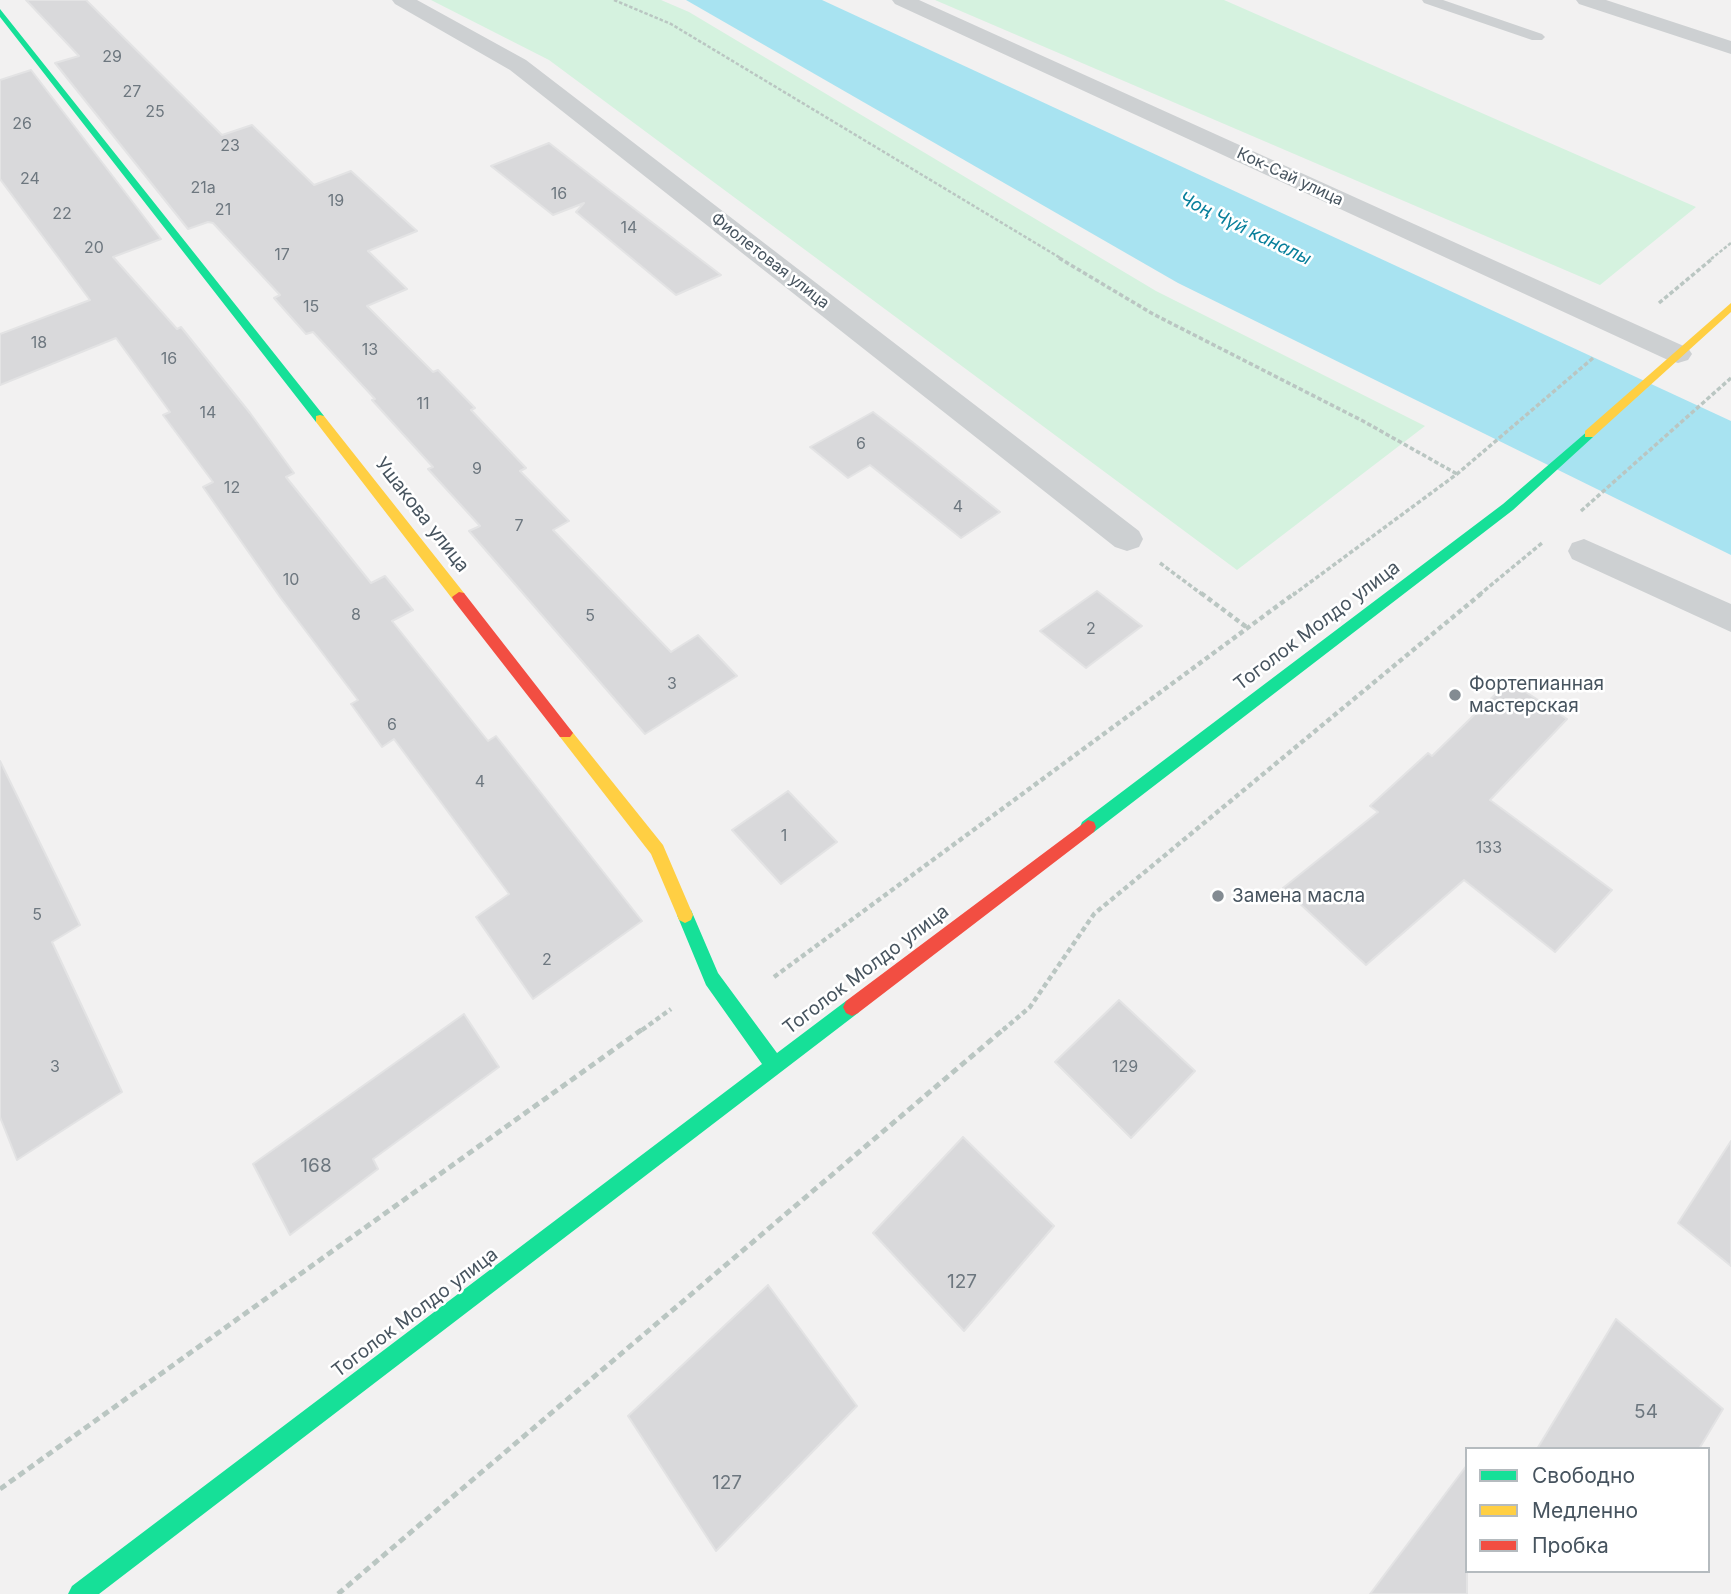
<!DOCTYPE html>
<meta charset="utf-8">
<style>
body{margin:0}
#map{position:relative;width:1731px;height:1594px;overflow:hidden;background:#f2f1f1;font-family:Inter,sans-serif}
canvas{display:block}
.legend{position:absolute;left:1465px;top:1447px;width:245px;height:126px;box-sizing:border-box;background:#fff;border:2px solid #b5bbbf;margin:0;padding:9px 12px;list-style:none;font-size:21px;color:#47545f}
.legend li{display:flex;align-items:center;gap:14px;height:35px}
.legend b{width:35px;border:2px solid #b5bbbf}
</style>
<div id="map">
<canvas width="1731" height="1594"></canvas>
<ul class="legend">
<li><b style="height:9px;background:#16e098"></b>Свободно</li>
<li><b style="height:9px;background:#ffcf43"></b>Медленно</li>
<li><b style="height:9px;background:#f24e42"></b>Пробка</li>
</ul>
</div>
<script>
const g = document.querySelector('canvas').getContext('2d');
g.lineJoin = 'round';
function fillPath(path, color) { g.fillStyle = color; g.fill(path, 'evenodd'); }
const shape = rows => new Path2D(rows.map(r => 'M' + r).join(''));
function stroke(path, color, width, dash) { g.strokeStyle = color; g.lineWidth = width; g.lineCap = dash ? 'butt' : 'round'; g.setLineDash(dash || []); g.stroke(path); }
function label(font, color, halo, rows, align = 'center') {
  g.font = font + ' Inter,sans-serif'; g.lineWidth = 5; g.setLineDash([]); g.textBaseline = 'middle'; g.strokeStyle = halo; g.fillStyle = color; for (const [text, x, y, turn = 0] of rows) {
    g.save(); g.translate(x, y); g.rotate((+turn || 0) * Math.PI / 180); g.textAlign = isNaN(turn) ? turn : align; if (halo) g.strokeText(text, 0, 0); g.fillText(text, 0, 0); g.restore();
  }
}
const green = shape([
 [431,0,661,0,689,12,1156,291,1425,426,1237,570,549,60],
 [935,0,1224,0,1696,207,1600,285]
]);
const water = shape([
 [686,0,822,0,1731,421,1731,555,1178,283]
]);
const building = shape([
 [26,0,86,0,222,135,252,125,314,185,351,171,417,231,368,251,407,289,367,306,433,372,438,370,475,408,471,410,526,468,520,471,569,521,553,530,671,652,698,635,737,676,645,734,469,531,480,526,428,469,433,467,372,400,375,399,313,332,306,334,274,298,280,295,213,223,208,222,188,229,55,63,79,56,26,0],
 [31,70,161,239,113,257,177,329,181,327,250,413,294,473,286,477,371,583,385,576,413,610,392,621,488,741,496,736,642,921,533,999,476,917,509,894,394,739,382,747,351,704,358,700,280,597,203,487,213,482,163,415,170,412,116,338,0,385,0,334,90,300,0,179,0,80,31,70],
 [549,143,611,191,721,275,676,295,576,212,584,203,553,215,491,166,549,143],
 [873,412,911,441,1000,512,961,538,870,465,848,478,810,447,873,412],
 [1097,591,1142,626,1086,668,1040,631,1097,591],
 [1509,681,1567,719,1490,800,1612,890,1555,952,1464,880,1366,965,1283,888,1378,812,1370,806,1428,753,1432,756,1509,681],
 [0,761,80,925,52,942,122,1092,17,1160,0,1117,0,761],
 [788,791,837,842,781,884,732,830,788,791],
 [1119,1000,1195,1071,1131,1138,1055,1062,1119,1000],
 [464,1014,499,1067,373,1159,378,1169,290,1235,253,1164,464,1014],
 [963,1137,1054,1226,964,1331,873,1233,963,1137],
 [1731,1141,1731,1266,1678,1223,1731,1141],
 [768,1285,857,1406,716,1551,628,1416,768,1285],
 [1616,1319,1723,1409,1699,1449,1537,1449,1616,1319],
 [1467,1465,1467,1594,1370,1594,1467,1465]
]);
const pathFar3 = shape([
 [614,0,671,24,1062,259],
 [1711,259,1731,243]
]);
const pathFar2 = shape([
 [1059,258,1153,314,1363,421,1457,474],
 [1659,303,1713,258],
 [1581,511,1731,378],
 [1160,563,1203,595],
 [1293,595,1457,474,1593,358],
 [1479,595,1542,543]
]);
const pathFar1 = shape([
 [1201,593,1249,629],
 [774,977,1295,593],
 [642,1030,671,1009],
 [1003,1030,1030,1007,1094,914,1482,593]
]);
const path = shape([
 [0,1489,644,1028],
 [338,1594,1005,1028]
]);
const lane = shape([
 [1422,0,1443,0,1542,34,1545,37,1542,40,1532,40,1424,3,1422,0]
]);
const street = shape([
 [392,0,417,0,526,60,1139,531,1143,539,1139,547,1127,551,1115,547,510,70,395,4,392,0],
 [892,0,919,0,1688,348,1692,354,1688,360,1678,363,1668,360,895,4,892,0],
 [1576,0,1606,0,1731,41,1731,54,1579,4,1576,0],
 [1584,539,1731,604,1731,632,1572,559,1568,551,1572,543,1584,539]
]);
const fast = shape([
 [0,9,324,416,324,422,316,422,0,17,0,9],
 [1589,430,1593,431,1593,437,1513,510,1094,832,1088,834,1082,832,1080,827,1082,822,1503,504,1589,430],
 [685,907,691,910,718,973,777,1053,846,1001,852,998,858,1001,861,1007,858,1013,99,1594,68,1594,72,1586,762,1064,706,985,677,915,679,910,685,907]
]);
const slow = shape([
 [1731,303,1731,312,1593,437,1585,437,1585,431,1731,303],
 [320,415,324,416,464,593,466,597,464,601,454,601,316,422,316,416,320,415],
 [565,727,570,729,663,845,693,915,691,920,685,923,679,920,651,854,560,737,557,733,560,729,565,727]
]);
const jam = shape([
 [459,592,464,593,570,729,573,733,570,737,560,737,454,601,452,597,459,592],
 [1088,820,1094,822,1096,827,1094,832,858,1013,852,1016,846,1013,843,1007,846,1001,1088,820]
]);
const markers = [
 [1455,695,7,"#838b92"],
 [1218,896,7,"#838b92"]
];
const numberNames = [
 ["29",112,57],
 ["27",132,92],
 ["25",155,112],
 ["26",22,124],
 ["23",230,146],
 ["24",30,179],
 ["21а",203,188],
 ["16",559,194],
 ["19",336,201],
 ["21",223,210],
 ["22",62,214],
 ["14",629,228],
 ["20",94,248],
 ["17",282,255],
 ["15",311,307],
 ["18",39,343],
 ["13",370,350],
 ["16",169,359],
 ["11",423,404],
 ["14",208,413],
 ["6",861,444],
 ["9",477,469],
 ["12",232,488],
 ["4",958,507],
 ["7",519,526],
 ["10",291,580],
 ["8",356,615],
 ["5",590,616],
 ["2",1091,629],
 ["3",672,684],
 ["6",392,725],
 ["4",480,782],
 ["1",784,836],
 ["133",1489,848],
 ["5",37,915],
 ["2",547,960],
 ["3",55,1067],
 ["129",1125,1067]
];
const farStreetnames = [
 ["Кок-Сай улица",1290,177,25],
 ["Фиолетовая улица",770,261,38]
];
const farWaternames = [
 ["Чоң Чүй каналы",1245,229,26]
];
const streetNames = [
 ["Ушакова улица",422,515,52],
 ["Тоголок Молдо улица",1317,626,-37],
 ["Тоголок Молдо улица",866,970,-37],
 ["Тоголок Молдо улица",415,1313,-37]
];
const poiNames = [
 ["Фортепианная",1469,684],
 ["мастерская",1469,706],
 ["Замена масла",1232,896]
];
const nearNumbernames = [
 ["168",316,1166],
 ["127",962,1282],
 ["54",1646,1412],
 ["127",727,1483]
];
fillPath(green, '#d5f2df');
fillPath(water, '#a8e3f1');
fillPath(building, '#d9d9db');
stroke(building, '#e3e3e4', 2);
stroke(pathFar3, '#bac6c2', 2.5, [3.5, 2]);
stroke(pathFar2, '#bac6c2', 3.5, [4.5, 2.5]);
stroke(pathFar1, '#bac6c2', 4.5, [5, 3.5]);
stroke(path, '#bac6c2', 5, [7, 4.5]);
fillPath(lane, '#cdd0d2');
fillPath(street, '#cdd0d2');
fillPath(fast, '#16e098');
fillPath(slow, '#ffcf43');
fillPath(jam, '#f24e42');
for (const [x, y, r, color] of markers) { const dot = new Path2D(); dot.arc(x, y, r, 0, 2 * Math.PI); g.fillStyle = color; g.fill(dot); stroke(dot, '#fff', 2.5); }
label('16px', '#6d777f', null, numberNames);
label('16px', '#47545f', '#fff', farStreetnames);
label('italic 18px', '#077f9b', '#fff', farWaternames);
label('19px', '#47545f', '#fff', streetNames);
label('19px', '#47545f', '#fff', poiNames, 'left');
label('19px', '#6d777f', null, nearNumbernames);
</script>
